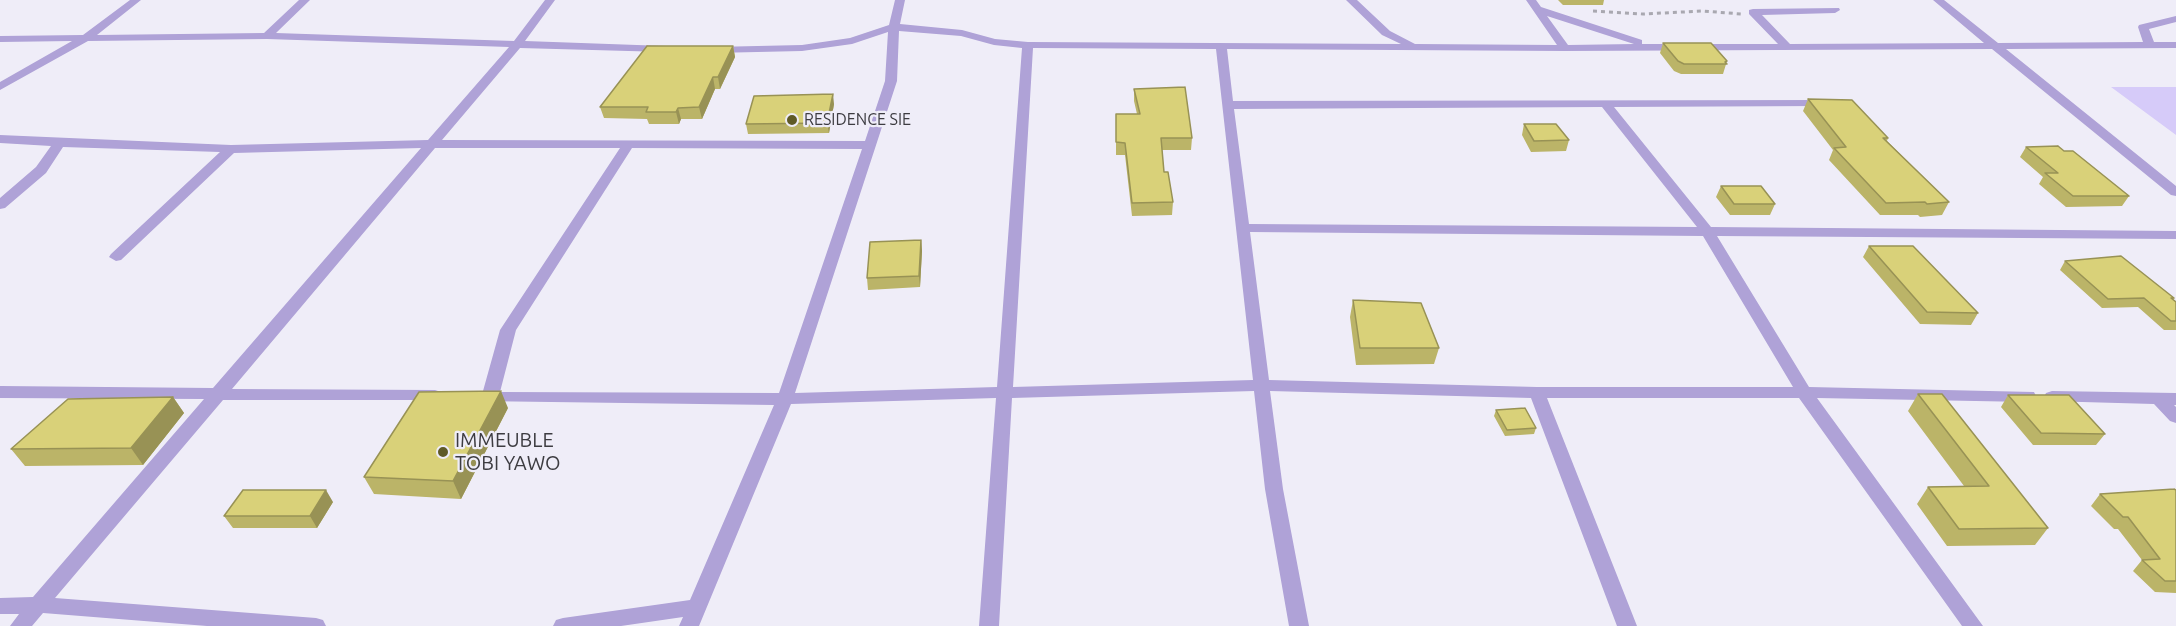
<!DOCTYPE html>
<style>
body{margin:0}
canvas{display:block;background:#efedf8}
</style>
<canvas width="2176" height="626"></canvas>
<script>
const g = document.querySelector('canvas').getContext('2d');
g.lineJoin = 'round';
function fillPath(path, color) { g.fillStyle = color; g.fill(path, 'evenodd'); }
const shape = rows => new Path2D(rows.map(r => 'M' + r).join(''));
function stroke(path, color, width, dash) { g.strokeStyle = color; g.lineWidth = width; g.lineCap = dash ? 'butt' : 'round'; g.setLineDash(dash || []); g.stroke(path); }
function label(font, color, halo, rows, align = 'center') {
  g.font = font + ' Ubuntu,sans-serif'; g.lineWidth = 4.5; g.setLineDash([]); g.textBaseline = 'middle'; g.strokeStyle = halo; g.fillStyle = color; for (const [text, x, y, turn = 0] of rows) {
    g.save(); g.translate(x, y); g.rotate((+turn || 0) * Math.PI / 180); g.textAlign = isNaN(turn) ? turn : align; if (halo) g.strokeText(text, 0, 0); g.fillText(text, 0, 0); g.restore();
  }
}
const green = shape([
 [2111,87,2176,87,2176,135]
]);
const path = shape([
 [1593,11,1643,14,1703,11,1741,14]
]);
const minor = shape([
 [130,0,141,0,97,35,264,33,299,0,310,0,276,33,514,41,545,0,555,0,525,41,665,46,670,49,665,52,520,48,442,140,865,141,885,81,888,32,852,44,802,51,713,53,708,50,713,47,802,45,850,38,889,25,895,0,905,0,900,24,962,30,995,39,1028,42,1401,44,1382,35,1346,0,1357,0,1390,31,1415,44,1557,45,1526,0,1536,0,1541,7,1642,40,1642,44,1778,44,1749,14,1749,10,1753,9,1839,8,1840,10,1835,13,1762,15,1790,44,1984,43,1933,0,1944,0,1998,43,2143,42,2138,27,2139,25,2176,16,2176,22,2149,29,2154,42,2176,42,2176,48,2006,49,2176,186,2176,196,2171,195,1992,49,1565,51,1227,49,1233,101,1826,100,1828,102,1822,106,1614,107,1711,227,2176,231,2176,239,1717,236,1809,387,2034,392,2036,396,2034,400,2028,402,1817,398,1983,626,1962,626,1799,398,1547,398,1637,626,1617,626,1531,398,1270,391,1283,489,1309,626,1289,626,1265,489,1254,391,1012,398,999,626,979,626,996,398,791,404,699,626,679,626,683,617,621,626,553,626,556,620,563,618,690,600,774,405,477,401,475,397,477,393,483,391,500,330,620,148,435,148,232,389,435,390,441,392,443,396,441,400,223,400,55,598,316,618,323,620,326,626,207,626,43,613,32,626,10,626,19,614,0,614,0,598,33,597,204,399,0,398,0,386,213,388,421,148,234,153,121,260,116,261,109,257,111,254,220,152,63,147,46,173,5,208,0,209,0,198,36,167,51,146,0,143,0,135,231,145,428,140,509,47,267,39,88,41,0,90,0,82,72,41,0,42,0,36,83,35,130,0],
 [1547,16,1634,44,1635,44,1568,45,1547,16],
 [899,31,961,36,994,45,1022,48,997,387,795,393,897,81,899,31],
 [1033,48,1216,49,1253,380,1013,387,1033,48],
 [1602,107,1697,227,1249,224,1234,109,1602,107],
 [632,148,862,149,779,393,500,392,516,330,632,148],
 [1250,232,1703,236,1793,387,1537,387,1269,380,1250,232],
 [2052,391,2176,393,2176,405,2174,405,2176,407,2176,423,2170,421,2154,404,2046,401,2044,397,2046,393,2052,391]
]);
const wall = shape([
 [1558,0,1604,0,1603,5,1563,5],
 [1663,43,1727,61,1723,74,1681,74,1674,71,1660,53],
 [733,46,735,57,720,89,715,89,702,119,681,119,679,124,649,124,647,119,604,118,600,107],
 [1134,89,1192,138,1191,150,1162,150,1164,172,1173,202,1172,215,1132,216,1125,155,1116,155,1116,114,1137,114,1134,101],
 [1808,99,1888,138,1887,141,1949,202,1942,215,1920,217,1918,215,1880,215,1829,160,1833,150,1803,111],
 [834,104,829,133,748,134,746,124],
 [1524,124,1569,140,1566,151,1531,152,1522,135],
 [2026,147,2064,151,2129,196,2122,206,2066,207,2039,184,2043,177,2020,157],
 [1721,186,1775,204,1770,215,1730,215,1716,197],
 [921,240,922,251,920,287,868,290,867,278],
 [1869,246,1978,313,1971,325,1920,324,1863,257],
 [2065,261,2174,298,2173,299,2176,302,2176,330,2164,330,2138,307,2102,308,2060,270],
 [1353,300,1439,348,1434,364,1356,365,1350,317],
 [1918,394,2048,528,2035,545,1947,546,1917,504,1928,487,1964,486,1908,411],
 [2008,395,2105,434,2096,445,2033,445,2001,407],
 [173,397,184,413,143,465,25,466,11,449],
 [508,408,461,499,374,494,364,477],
 [1496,410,1536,428,1534,434,1505,436,1494,416],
 [2176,490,2176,593,2155,592,2133,571,2142,560,2118,529,2114,529,2091,506,2100,494],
 [333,502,317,528,233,528,224,516]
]);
const shadedWall = shape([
 [733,46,735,57,720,89,718,77],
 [713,77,715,89,702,119,699,107],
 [833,94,834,104,829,133,827,123],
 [678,108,681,119,679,124,676,112],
 [921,240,922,251,920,287,919,276],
 [501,391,508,408,461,499,453,481],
 [173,397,184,413,143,465,131,448],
 [326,490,333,502,317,528,310,516]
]);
const building = shape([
 [1663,43,1711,43,1727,61,1725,62,1727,64,1684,64,1678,61,1663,43],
 [647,46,733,46,718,77,713,77,699,107,678,108,676,112,646,112,648,107,600,107,647,46],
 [1185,87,1192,138,1161,138,1164,172,1168,172,1173,202,1132,203,1125,143,1116,142,1116,114,1140,114,1134,89,1185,87],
 [833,94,827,123,746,124,754,96,833,94],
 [1808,99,1852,100,1888,138,1883,138,1949,202,1927,204,1925,202,1886,203,1834,148,1846,147,1808,99],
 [1524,124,1556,124,1569,140,1534,141,1524,124],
 [2058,146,2064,151,2073,151,2129,196,2073,196,2045,173,2058,173,2026,147,2058,146],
 [1721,186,1761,186,1775,204,1734,204,1721,186],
 [921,240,919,276,867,278,870,242,921,240],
 [1869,246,1913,246,1978,313,1927,312,1869,246],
 [2121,256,2174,298,2171,298,2176,302,2176,321,2171,321,2144,298,2108,299,2065,261,2121,256],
 [1353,300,1421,303,1439,348,1360,348,1353,300],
 [501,391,453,481,364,477,419,392,501,391],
 [1918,394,1942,394,2048,528,1959,529,1928,487,1989,486,1918,394],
 [2008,395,2069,395,2105,434,2041,433,2008,395],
 [173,397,131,448,11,449,68,399,173,397],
 [1525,408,1536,428,1507,430,1496,410,1525,408],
 [2174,489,2176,490,2176,581,2165,581,2142,560,2160,559,2128,517,2123,517,2100,494,2174,489],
 [243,490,326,490,310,516,224,516,243,490]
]);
const markers = [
 [792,120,6,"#5f5a26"],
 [443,452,6,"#5f5a26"]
];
const farPoinames = [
 ["RESIDENCE SIE",804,120]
];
const poiNames = [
 ["IMMEUBLE",455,440],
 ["TOBI YAWO",455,463]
];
fillPath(green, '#d6cbf9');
stroke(path, '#a9a8b0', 3, [4, 4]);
fillPath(minor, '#afa2d7');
fillPath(wall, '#bbb468');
fillPath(shadedWall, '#989255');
fillPath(building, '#d9d179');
stroke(building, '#989255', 1.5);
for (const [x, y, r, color] of markers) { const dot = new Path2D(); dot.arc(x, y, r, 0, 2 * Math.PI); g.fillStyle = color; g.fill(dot); stroke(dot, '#efedf8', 2); }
label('16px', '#3d3c41', '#efedf8', farPoinames, 'left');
label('20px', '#3d3c41', '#efedf8', poiNames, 'left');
</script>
